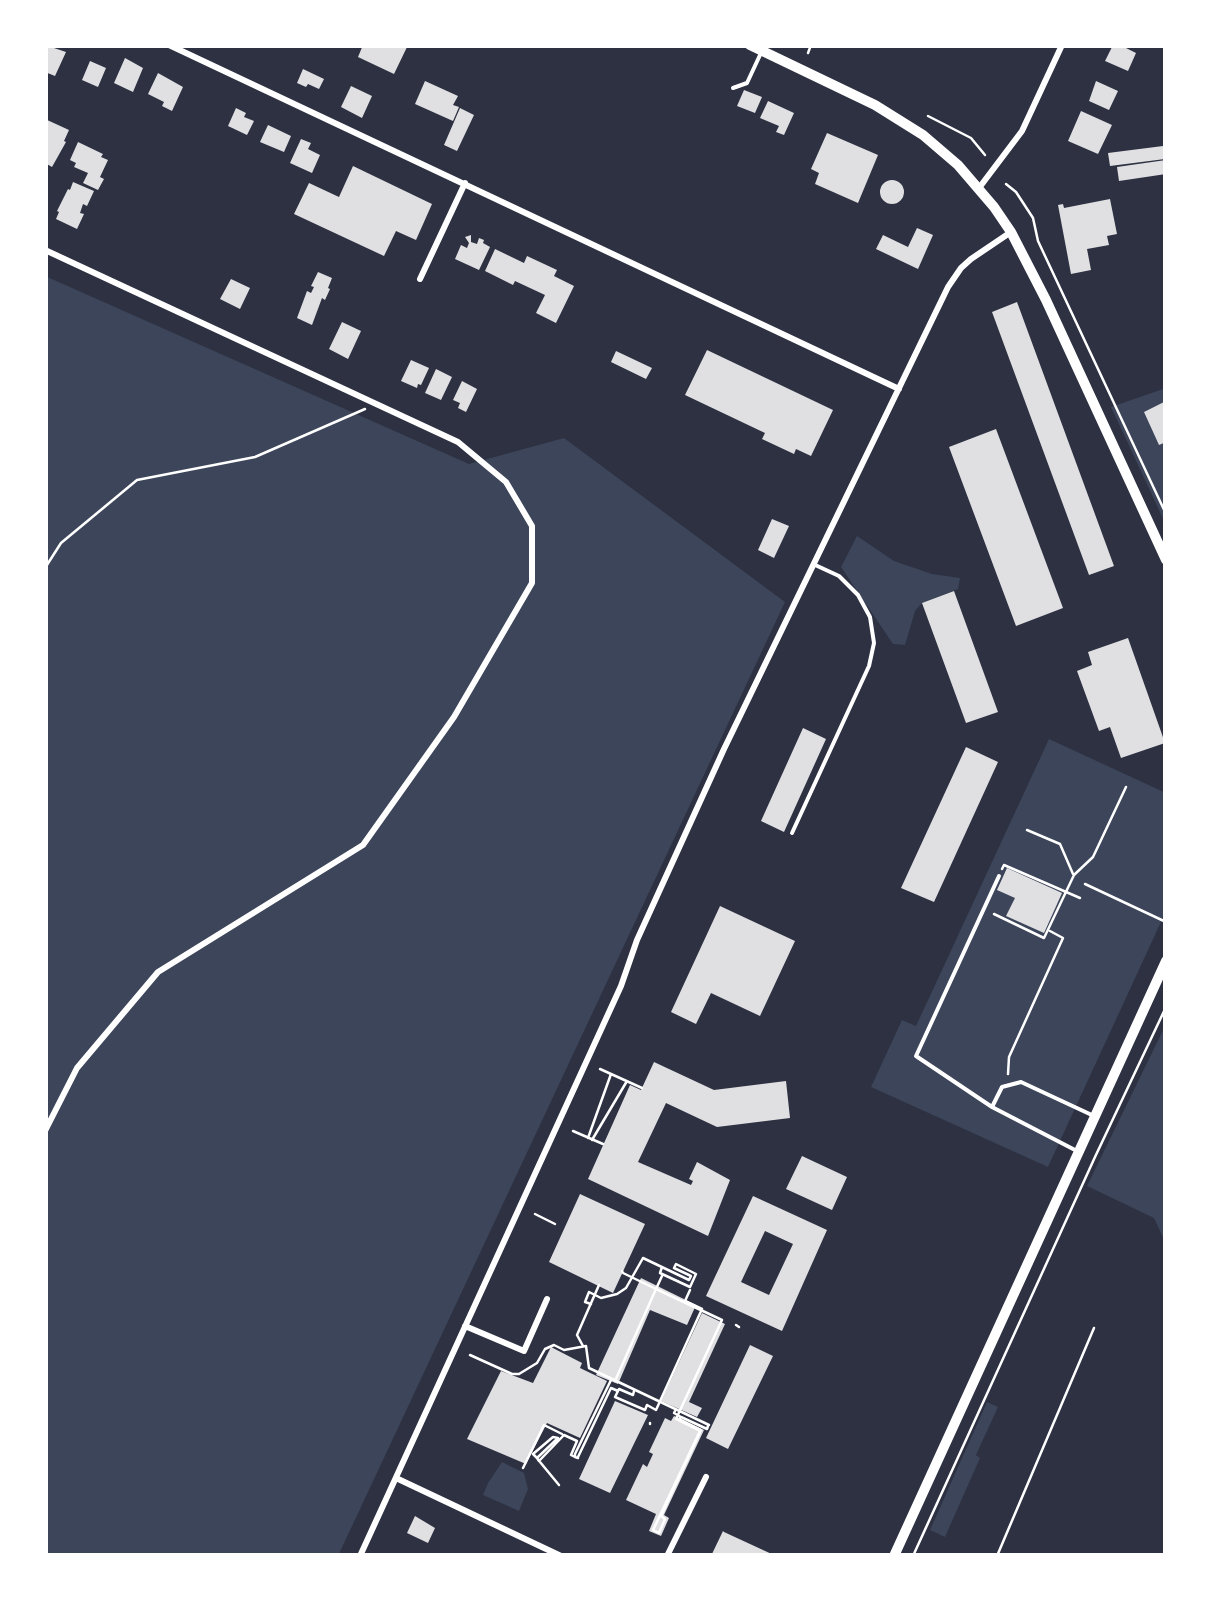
<!DOCTYPE html>
<style>
body{margin:0}
#map{position:relative;width:1211px;height:1601px;overflow:hidden;background:#2d3142;font-family:"Noto Serif",serif}
canvas{display:block}
.frame{position:absolute;inset:0;border:48px solid #fff;pointer-events:none}
</style>
<div id="map">
<canvas width="1211" height="1601"></canvas>
<div class="frame"></div>
</div>
<script>
const g = document.querySelector('canvas').getContext('2d');
g.lineJoin = 'round';
function fillPath(path, color) { g.fillStyle = color; g.fill(path, 'evenodd'); }
const shape = rows => new Path2D(rows.map(r => 'M' + r).join(''));
function stroke(path, color, width, dash) { g.strokeStyle = color; g.lineWidth = width; g.lineCap = dash ? 'butt' : 'round'; g.setLineDash(dash || []); g.stroke(path); }
const green = shape([
 [45,276,469,464,564,438,785,602,338,1556,45,1556],
 [1166,388,1166,525,1111,407],
 [857,536,894,561,932,574,960,578,958,589,922,603,915,611,905,645,893,644,841,567],
 [1049,739,1166,793,1166,911,1048,1167,871,1087,902,1020,916,1026],
 [1166,1024,1166,1244,1154,1218,1087,1186],
 [987,1402,998,1407,976,1455,980,1458,945,1537,930,1530],
 [502,1462,524,1473,528,1489,519,1511,483,1495,488,1483]
]);
const building = shape([
 [45,45,66,52,55,76,45,72],
 [363,45,408,45,394,74,358,57],
 [1113,45,1120,45,1136,53,1128,71,1105,61],
 [125,58,143,68,133,92,114,83],
 [90,61,106,68,98,87,82,80],
 [303,69,324,79,319,89,308,84,306,87,297,83],
 [158,73,183,87,172,111,162,106,164,102,148,94],
 [425,81,458,96,453,105,459,107,453,121,415,104],
 [1096,81,1118,91,1109,110,1089,101],
 [351,86,372,96,362,118,341,107],
 [744,90,762,97,755,113,737,106],
 [768,101,794,113,784,135,776,132,779,126,760,118],
 [236,108,246,113,244,117,254,121,247,135,228,126],
 [460,108,474,115,457,151,444,145],
 [1081,111,1112,125,1098,154,1068,141],
 [45,119,69,130,64,141,66,142,52,167,45,163],
 [268,125,291,136,284,152,260,142],
 [827,133,878,155,858,203,815,184,819,173,811,169],
 [301,139,311,143,308,149,320,155,312,173,290,163],
 [78,142,103,154,101,157,108,160,100,177,104,179,98,190,83,183,88,173,74,167,76,163,70,160],
 [1163,146,1165,159,1110,166,1108,153],
 [1166,160,1166,174,1119,181,1117,167],
 [353,166,432,204,416,240,396,231,384,256,294,214,309,183,339,197],
 '880 192a12 12 0 1 1 24 0a12 12 0 1 1-24 0Z',
 [73,182,94,191,87,206,83,204,80,213,84,214,77,229,56,219,59,212,57,211,68,189,70,190],
 [1110,199,1117,234,1107,236,1109,245,1087,249,1091,270,1071,274,1058,205,1063,204,1064,208],
 [917,228,933,235,918,269,876,249,883,235,908,247],
 [471,235,471,242,477,244,479,238,484,240,483,243,490,247,479,270,455,259,461,245,467,248,469,243,465,237],
 [495,249,524,263,527,256,557,270,554,276,574,286,556,323,536,313,545,295,515,281,513,285,485,271],
 [318,272,332,278,328,288,330,289,325,300,322,298,312,325,297,318,307,291,311,293,314,287,311,286],
 [231,279,250,288,240,309,220,299],
 [1017,302,1114,566,1089,575,992,312],
 [342,322,361,331,348,359,329,349],
 [707,350,833,410,811,456,796,449,794,454,762,439,765,433,685,395],
 [616,351,652,368,646,379,611,362],
 [411,360,429,368,421,385,418,384,417,388,401,381],
 [436,369,452,377,441,400,425,393],
 [462,381,477,389,466,412,458,408,460,403,453,400],
 [1166,401,1166,442,1159,445,1144,412],
 [996,429,1063,608,1016,626,949,447],
 [772,519,789,526,774,558,758,550],
 [954,591,998,712,966,723,922,603],
 [1128,638,1165,743,1121,758,1110,727,1099,731,1077,671,1092,665,1088,652],
 [803,728,826,739,784,832,761,821],
 [966,747,998,762,934,902,901,888],
 [1007,868,1062,893,1044,933,1006,916,1015,898,997,890],
 [720,906,795,941,760,1016,711,993,696,1024,671,1012],
 [654,1062,714,1090,786,1081,790,1118,717,1127,666,1103,638,1162,691,1185,693,1181,689,1179,697,1162,730,1180,708,1236,588,1179,630,1085,641,1090],
 [802,1156,847,1177,832,1210,786,1189],
 [580,1194,645,1224,613,1293,549,1262],
 [753,1196,827,1230,782,1331,706,1296],
 [765,1231,793,1244,769,1295,741,1282],
 [641,1278,696,1305,687,1325,650,1310,618,1384,596,1375],
 [702,1313,725,1324,689,1402,702,1408,697,1417,661,1401],
 [750,1345,773,1356,728,1449,706,1438],
 [551,1347,582,1363,580,1368,607,1381,580,1438,547,1423,526,1464,467,1439,501,1371,533,1383],
 [615,1401,648,1415,610,1493,579,1479],
 [674,1416,704,1430,664,1515,669,1518,661,1536,649,1531,656,1514,626,1500,643,1464,647,1467,653,1454,649,1452,665,1418,671,1421],
 [415,1516,435,1528,428,1543,407,1533],
 [723,1531,724,1532,776,1556,711,1556]
]);
const path = shape([
 [808,53,811,45],
 [928,116,971,138,985,155],
 [1006,184,1016,192,1033,218,1038,241,1166,514],
 [45,568,61,543,137,480,255,457,365,409],
 [1027,830,1060,844,1073,874],
 [1002,869,1004,865,1080,898],
 [1085,884,1166,922],
 [994,914,1044,938,1074,875,1093,857,1126,787],
 [600,1069,642,1088],
 [1008,1074,1009,1057,1063,938,1050,931],
 [573,1131,603,1144],
 [588,1138,611,1074],
 [592,1140,627,1081],
 [535,1214,555,1224],
 [622,1271,623,1273,656,1289,662,1276],
 [591,1304,585,1302,589,1292,601,1298,617,1294,626,1288,643,1258,689,1280,691,1276,674,1268,676,1264,696,1274,690,1287,660,1273,662,1267],
 [736,1325,739,1327],
 [583,1346,577,1335,599,1285],
 [470,1355,512,1374,519,1374,537,1363,545,1349,554,1345,564,1350,586,1346,589,1368,709,1425],
 [615,1381,656,1289,722,1320,676,1419,700,1431,653,1530,659,1533,665,1519,661,1516,701,1430,679,1419,681,1417],
 [611,1388,618,1391,615,1397,645,1410,647,1405,656,1410,702,1309,685,1301,690,1290],
 [618,1391,619,1389,633,1395,634,1391],
 [675,1411,674,1413,681,1417,707,1429,708,1426],
 [650,1424,650,1423],
 [578,1457,611,1388],
 [537,1458,533,1454,553,1437,558,1438,537,1458,539,1461,564,1435,577,1441,571,1455,575,1457],
 [578,1458,575,1457,575,1454,611,1380],
 [540,1462,559,1485],
 [523,1468,544,1425,562,1434],
 [913,1556,1095,1157,1166,1007],
 [997,1556,1094,1328]
]);
const service = shape([
 [733,88,747,83,760,55],
 [792,833,869,666,874,643,870,617,858,595,839,576,813,564],
 [992,1107,916,1056,999,876],
 [1075,1150,992,1107,1002,1087,1021,1082,1094,1116]
]);
const minor = shape([
 [169,45,899,389],
 [979,188,1022,131,1062,45],
 [45,250,458,442,506,482,532,526,532,583,454,717,363,845,158,972,77,1068,45,1131],
 [420,279,465,183],
 [465,1326,524,1351,547,1299],
 [396,1478,561,1556],
 [360,1556,621,986,637,940,724,749,948,287,961,268,971,259,1011,232],
 [667,1556,706,1477]
]);
const secondary = shape([
 [750,45,875,105,923,135,958,165,994,207,1011,232,1046,300,1166,560],
 [894,1556,1166,961]
]);
fillPath(green, '#3c4559');
fillPath(building, '#e0e0e3');
stroke(path, '#fff', 2.5);
stroke(service, '#fff', 4);
stroke(minor, '#fff', 6);
stroke(secondary, '#fff', 10);
</script>
